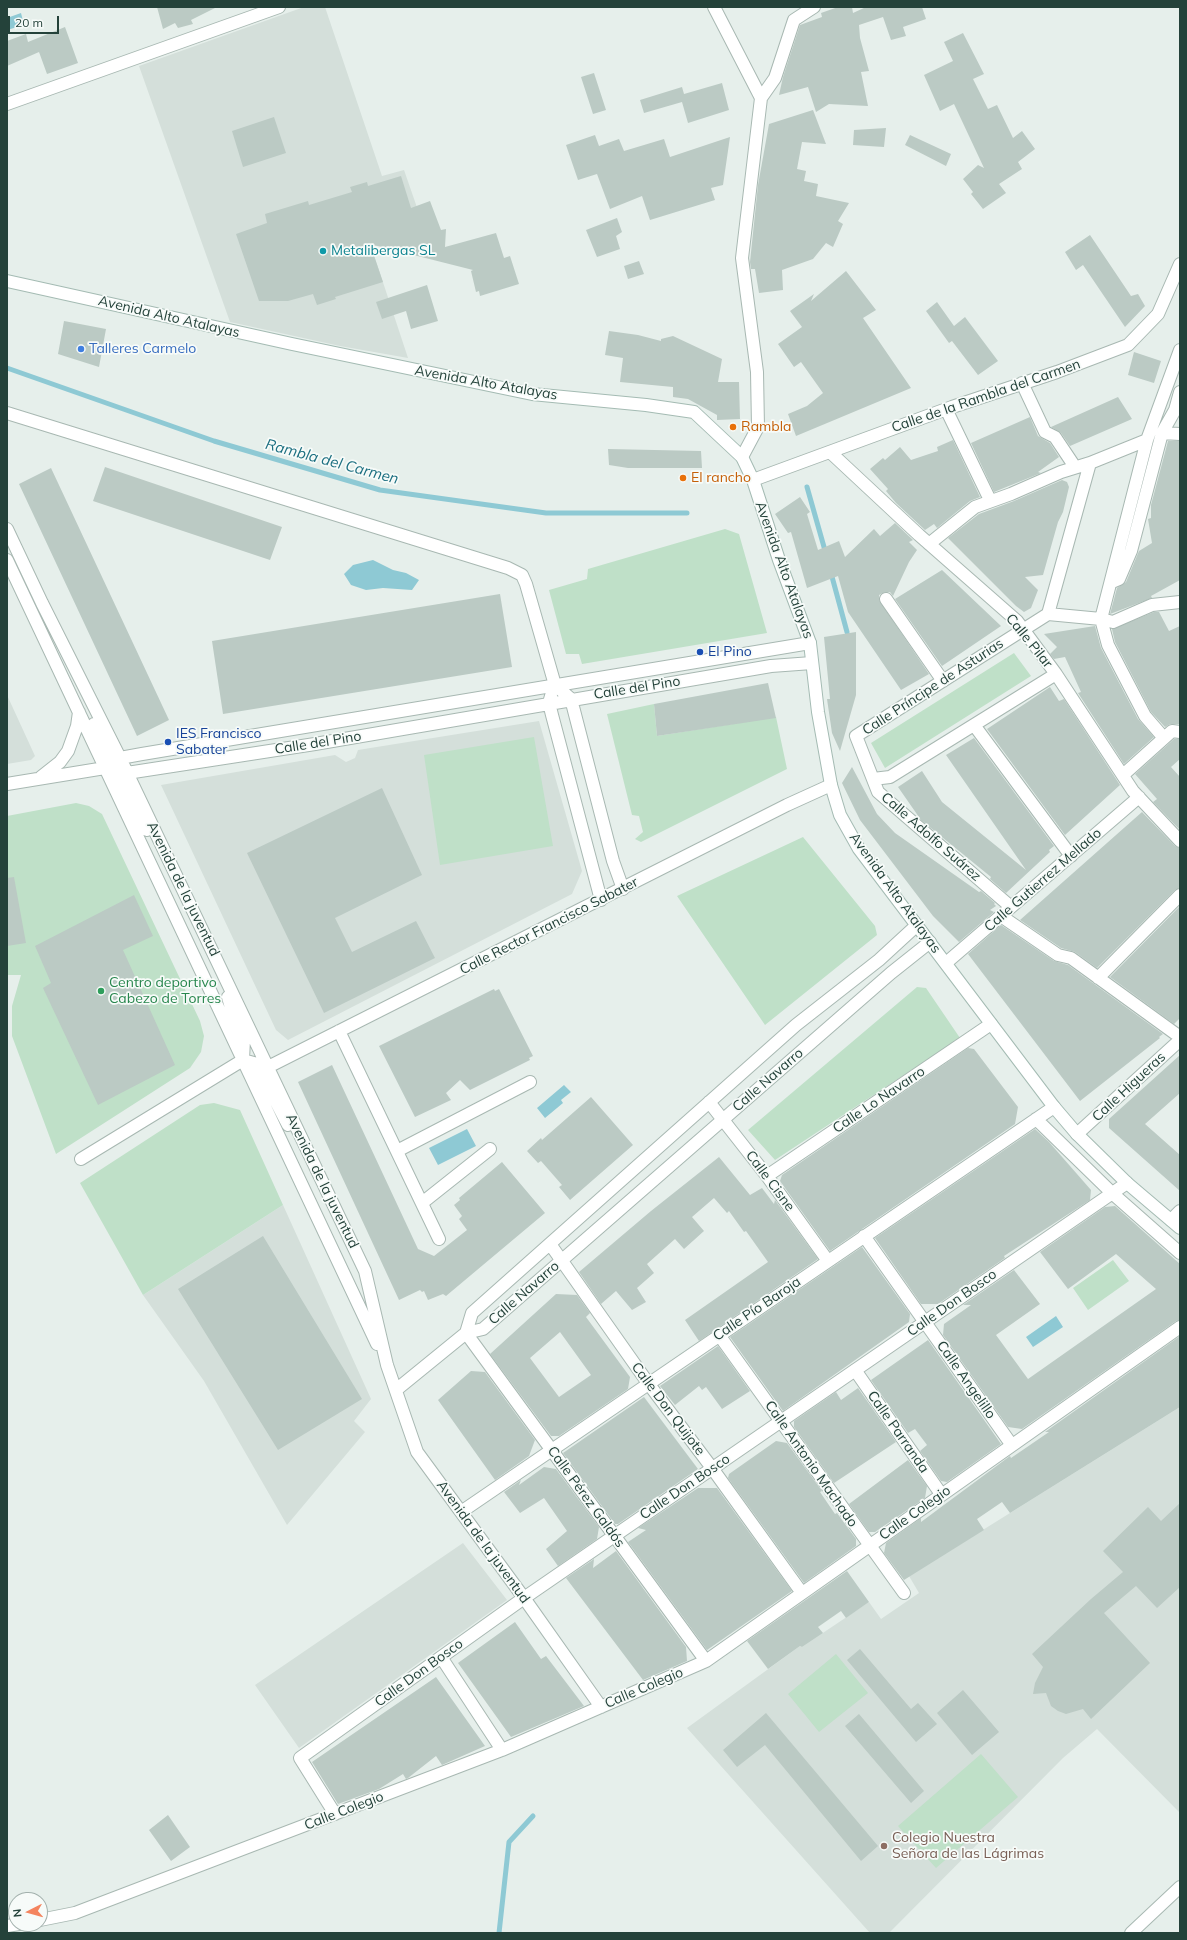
<!DOCTYPE html>
<meta charset="utf-8">
<style>
body{margin:0}
#map{position:relative;width:1187px;height:1940px;overflow:hidden;background:#e6efeb;font-family:Mulish,sans-serif}
canvas{display:block}
.frame{position:absolute;inset:0;border:8px solid #24423a;pointer-events:none}
.north{position:absolute;left:8px;top:1892px;width:40px;height:40px;box-sizing:border-box;background:#f7fbf9;border:1px solid #a3b1ad;border-radius:50%;rotate:264deg;font-size:11px;font-weight:700;line-height:16px;text-align:center;color:#24423a}
.north::after{content:'';display:block;margin:auto;width:14px;height:18px;background:#f4845f;clip-path:polygon(50% 0,100% 100%,50% 72%,0 100%)}
.scale{position:absolute;left:8px;top:16px;width:51px;height:18px;box-sizing:border-box;border:2px solid #24423a;border-top:0;padding-left:5px;font-size:12px;line-height:14px;white-space:nowrap;color:#24423a;-webkit-text-stroke:3px #f7fbf9;paint-order:stroke}
</style>
<div id="map">
<canvas width="1187" height="1940"></canvas>
<div class="frame"></div>
<div class="north">N</div>
<div class="scale">20 m</div>
</div>
<script>
const g = document.querySelector('canvas').getContext('2d');
g.lineJoin = 'round';
function fillPath(path, color) { g.fillStyle = color; g.fill(path, 'evenodd'); }
const shape = rows => new Path2D(rows.map(r => 'M' + r).join(''));
function stroke(path, color, width, dash) { g.strokeStyle = color; g.lineWidth = width; g.lineCap = dash ? 'butt' : 'round'; g.setLineDash(dash || []); g.stroke(path); }
function label(font, color, halo, rows, align = 'center') {
  g.font = font + ' Mulish,sans-serif'; g.lineWidth = 3.5; g.setLineDash([]); g.textBaseline = 'middle'; g.strokeStyle = halo; g.fillStyle = color; for (const [text, x, y, turn = 0] of rows) {
    g.save(); g.translate(x, y); g.rotate((+turn || 0) * Math.PI / 180); g.textAlign = isNaN(turn) ? turn : align; if (halo) g.strokeText(text, 0, 0); g.fillText(text, 0, 0); g.restore();
  }
}
const built = shape([
 [304,7,325,7,382,176,404,170,430,245,371,246,408,358,340,346,230,322,139,66],
 [7,695,35,756,31,760,7,764],
 [539,721,582,871,572,894,288,1040,276,1030,161,785,335,755,346,762,355,758,358,750],
 [283,1205,371,1399,354,1421,365,1432,287,1525,204,1381,143,1295],
 [1180,1407,1180,1813,1097,1729,1063,1758,889,1933,870,1933,687,1728,800,1646,802,1647,869,1602,881,1619,919,1593,909,1576],
 [463,1543,507,1600,299,1748,255,1685]
]);
const green = shape([
 [725,529,739,534,767,633,582,664,579,654,566,654,549,590,587,579,588,569],
 [1014,653,1031,676,885,768,871,743],
 [654,704,657,736,776,717,787,769,641,842,635,839,643,832,639,816,632,815,607,714],
 [534,737,553,846,440,865,424,755],
 [76,803,89,806,102,814,200,1021,204,1036,201,1052,190,1068,56,1154,12,1036,12,1006,21,975,7,975,7,816],
 [803,837,875,926,877,935,765,1025,677,896],
 [917,987,926,988,960,1038,775,1160,748,1130],
 [214,1103,240,1110,283,1205,143,1295,80,1183,200,1105],
 [1113,1260,1129,1281,1088,1310,1073,1288],
 [836,1654,868,1693,819,1732,788,1694],
 [981,1754,1018,1797,936,1868,898,1826]
]);
const water = shape([
 [21,13,24,25,7,30,7,18],
 [373,560,393,570,406,573,419,580,412,590,383,588,366,590,351,585,344,574,353,565],
 [564,1085,571,1092,561,1100,563,1103,545,1118,537,1108],
 [467,1129,476,1146,438,1165,429,1148],
 [1056,1316,1063,1327,1033,1347,1026,1337]
]);
const stream = shape([
 [7,368,214,441,380,490,546,513,687,513],
 [807,487,826,554],
 [831,573,847,632],
 [499,1933,509,1842,533,1816]
]);
const building = shape([
 [157,7,217,7,191,20,193,24,178,28,175,23,163,29],
 [838,7,852,7,853,13,866,7,922,7,926,19,903,27,906,36,891,40,883,17,859,25,860,38,869,71,861,72,868,106,829,104,816,112,808,87,779,95,783,77,800,25,822,17,821,13],
 [65,27,78,63,47,74,39,52,7,66,7,41,26,34,28,42],
 [963,33,984,74,973,79,988,109,997,105,1013,138,1022,131,1035,149,1018,162,1022,169,999,184,1006,193,983,209,971,194,973,192,963,179,978,165,984,168,954,104,940,111,924,75,953,61,944,42],
 [594,73,606,110,593,114,581,77],
 [722,83,729,110,688,123,682,102,644,113,640,100,682,87,684,94],
 [813,110,826,144,802,142,797,169,806,171,804,181,818,184,816,196,849,203,838,221,843,224,833,247,826,243,813,259,782,270,783,290,759,293,755,269,751,269,750,262,758,185,769,124],
 [274,117,286,153,243,167,232,131],
 [886,128,884,147,853,145,854,130],
 [595,135,599,146,619,139,624,151,664,139,670,157,730,137,723,185,711,188,715,200,650,220,642,196,610,209,597,174,578,180,566,145],
 [910,135,951,154,946,166,905,145],
 [401,176,411,208,430,201,441,230,446,229,445,247,496,233,504,258,510,256,519,284,480,296,479,291,476,292,471,271,473,270,370,244,383,282,335,297,336,299,317,305,313,294,288,301,259,301,236,234,267,223,265,214,308,201,309,205,352,192,350,187,367,182,368,186],
 [617,218,622,232,616,236,620,249,597,257,586,230],
 [1090,235,1131,296,1138,294,1145,306,1125,327,1083,265,1076,270,1065,252],
 [639,261,644,274,628,279,624,266],
 [846,271,876,310,863,318,911,388,796,436,788,414,807,406,823,393,801,362,794,367,778,344,802,327,790,311,814,294,811,301],
 [427,285,438,321,411,329,406,311,382,319,376,302],
 [937,302,954,326,965,317,998,361,978,375,952,341,949,343,926,311],
 [64,321,106,329,99,367,58,354],
 [609,331,638,335,661,341,661,339,673,336,722,359,718,382,739,382,740,419,717,420,717,415,688,399,673,397,673,387,620,382,623,358,605,355],
 [1134,352,1161,361,1154,383,1128,375],
 [1118,397,1132,419,1070,446,1061,433,1051,427],
 [1030,417,1038,436,1050,443,1059,457,1038,472,1041,473,994,492,971,443],
 [953,440,980,497,970,501,937,528,934,524,925,530,896,503,886,491,888,489,870,469,883,458,885,460,900,447,911,460,938,451,937,447],
 [1168,441,1180,441,1180,580,1151,596,1152,598,1110,614,1117,588,1126,582,1139,551,1152,543,1148,519,1151,518,1151,505],
 [608,449,701,451,702,468,628,468,609,465],
 [105,467,282,527,270,560,93,501],
 [51,468,169,720,137,736,19,484],
 [1062,480,1067,482,1069,487,1063,512,1058,522,1043,575,1025,577,1038,590,1031,608,1024,612,1016,606,948,538,979,514,1014,501],
 [800,497,810,512,807,514,818,550,839,541,845,557,874,529,880,536,895,523,913,540,909,542,917,550,909,562,893,596,890,592,885,592,879,595,879,600,929,674,901,690,848,612,838,576,807,588,791,532,788,533,775,514],
 [942,570,1001,626,942,666,895,599],
 [500,594,512,667,223,714,212,641],
 [1154,612,1159,612,1169,631,1180,626,1180,724,1170,724,1165,727,1151,712,1115,642,1112,629],
 [1095,626,1101,648,1138,719,1154,737,1124,764,1078,693,1081,692,1065,657,1054,659,1050,654,1057,647,1044,634],
 [856,632,856,695,840,751,832,733,827,699,830,699,824,637],
 [768,683,776,718,657,736,654,704],
 [1050,687,1059,701,1064,699,1120,785,1065,835,987,729],
 [974,738,1054,846,1049,850,1050,852,1006,893,990,879,991,877,921,820,898,787,922,771,942,802,1026,870,946,755],
 [1174,739,1180,739,1180,759,1171,767,1180,777,1180,830,1153,802,1157,799,1135,774],
 [852,767,877,814,895,833,979,892,981,891,995,903,994,904,996,906,990,910,994,912,959,942,933,916,860,820,842,783],
 [382,788,422,875,335,918,352,952,416,921,435,958,324,1013,247,853],
 [1142,812,1175,846,1180,848,1180,888,1175,890,1097,968,1075,952,1061,948,1020,920],
 [14,877,26,943,7,946,7,878],
 [134,895,153,936,123,950,175,1065,98,1105,43,988,51,983,35,946],
 [1180,906,1180,1018,1174,1024,1110,977],
 [1001,925,1054,961,1068,965,1163,1034,1159,1037,1160,1038,1080,1101,968,954],
 [494,989,495,991,499,989,533,1056,529,1058,530,1060,470,1090,460,1080,446,1093,451,1100,415,1117,379,1046],
 [968,1048,974,1049,1018,1107,1015,1124,830,1251,780,1181,782,1175],
 [1180,1055,1180,1093,1145,1124,1180,1155,1180,1191,1109,1128,1109,1119],
 [332,1065,418,1249,434,1256,467,1230,459,1219,462,1216,454,1205,460,1200,459,1198,502,1162,545,1213,446,1296,443,1294,428,1300,424,1291,422,1292,420,1290,399,1300,298,1082],
 [591,1097,633,1145,570,1200,559,1187,562,1185,541,1161,538,1163,527,1151,541,1138,542,1140],
 [1035,1129,1049,1142,1091,1190,1090,1200,1004,1256,1005,1258,938,1304,921,1304,875,1238],
 [719,1157,750,1195,762,1188,774,1204,775,1200,818,1259,699,1341,685,1320,768,1262,746,1231,744,1232,729,1211,727,1213,714,1198,692,1217,704,1231,684,1249,675,1239,647,1264,654,1273,637,1288,646,1302,632,1310,616,1291,601,1304,579,1272,651,1211],
 [1115,1206,1180,1264,1180,1320,1176,1321,1022,1429,1008,1427,943,1335,944,1324,971,1305,963,1305,1014,1270,1040,1304,996,1335,1028,1379,1156,1289,1116,1254,1068,1289,1040,1252,1105,1207],
 [263,1236,362,1399,278,1450,178,1289],
 [862,1247,910,1314,909,1322,783,1411,730,1337],
 [556,1294,577,1295,590,1313,586,1317,630,1377,628,1389,559,1436,551,1436,490,1354],
 [560,1332,591,1375,559,1397,530,1358],
 [1180,1336,1180,1407,1010,1513,1002,1502,977,1519,984,1530,904,1580,884,1553,886,1543,921,1518,921,1522,1010,1456,1011,1458,1049,1432,1045,1432],
 [928,1340,1001,1444,947,1482,941,1481,920,1451,927,1445,915,1429,908,1433,871,1380],
 [718,1346,750,1391,722,1409,706,1387,702,1390,699,1386,675,1405,660,1386],
 [471,1371,485,1372,535,1440,529,1456,495,1480,438,1400],
 [858,1388,896,1442,834,1483,794,1427,794,1421,836,1392,841,1400],
 [644,1397,698,1469,618,1524,615,1524,563,1453],
 [776,1441,787,1443,822,1491,820,1492,835,1514,837,1513,856,1539,856,1546,804,1583,728,1478,729,1474],
 [908,1460,927,1486,925,1498,875,1532,869,1532,849,1504],
 [544,1467,556,1469,599,1527,597,1539,558,1566,546,1549,567,1531,544,1498,520,1513,504,1492,521,1480,519,1485],
 [698,1488,717,1488,792,1591,707,1650,628,1542,646,1530,638,1528],
 [1180,1503,1180,1587,1157,1608,1136,1586,1104,1613,1150,1663,1091,1719,1083,1709,1066,1714,1058,1711,1051,1706,1046,1693,1033,1694,1035,1683,1043,1667,1032,1654,1091,1599,1123,1572,1103,1551,1148,1507,1161,1521],
 [616,1551,686,1647,687,1661,643,1680,566,1578,594,1559,593,1568],
 [847,1571,869,1602,846,1618,841,1611,818,1627,823,1633,802,1647,800,1646,768,1669,747,1641],
 [515,1622,541,1659,546,1656,584,1706,511,1737,458,1663],
 [860,1649,911,1709,918,1703,937,1724,916,1742,847,1660],
 [436,1677,485,1746,442,1765,436,1756,408,1778,406,1779,403,1774,379,1789,338,1804,312,1762],
 [963,1690,999,1732,972,1755,937,1713],
 [766,1713,878,1846,861,1861,765,1745,737,1767,723,1750],
 [859,1714,924,1791,911,1803,845,1726],
 [168,1815,190,1847,171,1861,149,1830]
]);
const minor = shape([
 [714,7,761,98,742,258,757,372,758,427,742,457],
 [761,98,775,78,794,20,814,7],
 [7,104,279,7],
 [1022,383,1045,432,1055,437,1075,467],
 [946,409,990,500],
 [7,413,508,568,522,575,526,584,555,685,571,699,613,861,623,889],
 [1162,433,1180,434],
 [830,452,919,535,1017,621,1056,674,1133,791,1180,841],
 [753,480,952,407,1057,372,1128,345,1158,314,1180,264],
 [7,529,42,603,120,758,365,1271,387,1365,417,1452,524,1598,601,1707],
 [929,544,975,507,1011,494,1061,472,1090,463],
 [7,560,377,1344],
 [1112,582,1119,579,1131,551,1162,433,1175,410,1180,392],
 [886,599,943,681],
 [1048,614,1101,619,1147,440,1180,350],
 [551,696,549,703,552,715,601,900],
 [94,724,110,757,105,768],
 [974,725,1071,856],
 [1164,738,1145,716,1108,645,1101,619,1113,622,1152,605,1180,602],
 [115,762,120,758,142,754,810,643],
 [110,771,120,778,137,814,147,830],
 [1123,775,1172,731,1180,732],
 [41,777,60,762,68,751,77,726,79,712],
 [873,779,890,777,1056,674],
 [7,784,105,768,127,773,315,744,771,666,812,663],
 [1011,907,878,792,856,736,1048,614,1090,463,1147,440],
 [1001,916,1058,955,1071,958,1180,1037],
 [946,963,1139,797],
 [1098,978,1180,895],
 [228,997,233,1015,244,1039,243,1060,262,1075,288,1125],
 [339,1031,439,1239],
 [709,1102,767,1176,828,1261],
 [1036,1119,1112,1193,1180,1253],
 [1077,1134,1180,1040],
 [397,1151,530,1082],
 [81,1159,243,1060,268,1067,787,805,831,785],
 [767,1176,991,1024],
 [422,1203,490,1149],
 [1171,1220,1180,1211],
 [864,1236,1011,1444],
 [550,1244,648,1383,712,1468,802,1593],
 [466,1333,472,1313,796,1025,879,960,916,926],
 [466,1333,706,1661],
 [719,1335,904,1593],
 [855,1370,941,1494],
 [396,1390,466,1333,483,1329,891,973,930,942],
 [461,1512,1054,1107],
 [441,1657,502,1750],
 [335,1814,300,1758,524,1598,1127,1183],
 [40,1920,75,1913,502,1750,706,1661,1180,1327],
 [7,1926,19,1924],
 [1131,1933,1180,1887]
]);
const secondary = shape([
 [7,281,292,344,532,394,646,405,694,412,742,457,753,480,779,560,810,643,818,712,831,785,840,815,859,849,1054,1107,1077,1134,1127,1183,1180,1228]
]);
const markers = [
 [323,251,4,"#0f9aa8"],
 [81,349,4,"#3f7fe0"],
 [733,427,4,"#e8710a"],
 [683,478,4,"#e8710a"],
 [700,652,4,"#1a4fb4"],
 [168,742,4,"#1a4fb4"],
 [101,991,4,"#2e9e5b"],
 [884,1846,4,"#8d6e63"]
];
const cultureNames = [
 ["Metalibergas SL",331,251]
];
const streetNames = [
 ["Avenida Alto Atalayas",169,317,13],
 ["Avenida Alto Atalayas",486,383,10],
 ["Calle de la Rambla del Carmen",986,396,-19],
 ["Avenida Alto Atalayas",784,570,70],
 ["Calle Pilar",1029,641,51],
 ["Calle Príncipe de Asturias",933,687,-33],
 ["Calle del Pino",637,688,-9],
 ["Calle del Pino",318,743,-9],
 ["Calle Adolfo Suárez",931,837,41],
 ["Calle Gutierrez Mellado",1043,880,-41],
 ["Avenida de la juventud",183,889,64],
 ["Avenida Alto Atalayas",895,893,54],
 ["Calle Rector Francisco Sabater",549,926,-27],
 ["Calle Navarro",768,1080,-41],
 ["Calle Higueras",1129,1087,-43],
 ["Calle Lo Navarro",879,1100,-34],
 ["Avenida de la juventud",322,1181,64],
 ["Calle Cisne",770,1181,53],
 ["Calle Navarro",524,1293,-41],
 ["Calle Don Bosco",952,1303,-35],
 ["Calle Pío Baroja",757,1309,-34],
 ["Calle Angelillo",966,1380,55],
 ["Calle Don Quijote",668,1409,53],
 ["Calle Parranda",898,1432,55],
 ["Calle Antonio Machado",811,1464,55],
 ["Calle Don Bosco",685,1487,-34],
 ["Calle Pérez Galdós",586,1497,54],
 ["Calle Colegio",915,1513,-35],
 ["Avenida de la juventud",483,1542,54],
 ["Calle Don Bosco",419,1673,-36],
 ["Calle Colegio",644,1688,-23],
 ["Calle Colegio",344,1811,-21]
];
const shopNames = [
 ["Talleres Carmelo",89,349]
];
const foodNames = [
 ["Rambla",741,427],
 ["El rancho",691,478]
];
const transitNames = [
 ["El Pino",708,652],
 ["IES Francisco",176,734],
 ["Sabater",176,750]
];
const leisureNames = [
 ["Centro deportivo",109,983],
 ["Cabezo de Torres",109,999]
];
const educationNames = [
 ["Colegio Nuestra",892,1838],
 ["Señora de las Lágrimas",892,1854]
];
const waterNames = [
 ["Rambla del Carmen",332,462,15]
];
fillPath(built, '#d4dfda');
fillPath(green, '#bfe0c8');
fillPath(water, '#8ec9d4');
stroke(stream, '#8ec9d4', 5);
fillPath(building, '#bbcac4');
stroke(minor, '#a8b8b2', 14);
stroke(secondary, '#a4bbb3', 14);
stroke(minor, '#fff', 12);
stroke(secondary, '#fff', 12);
for (const [x, y, r, color] of markers) { const dot = new Path2D(); dot.arc(x, y, r, 0, 2 * Math.PI); g.fillStyle = color; g.fill(dot); stroke(dot, '#f7fbf9', 1.5); }
label('14px', '#0d838f', '#f7fbf9', cultureNames, 'left');
label('14px', '#24423a', '#f7fbf9', streetNames);
label('14px', '#366cbe', '#f7fbf9', shopNames, 'left');
label('14px', '#c56008', '#f7fbf9', foodNames, 'left');
label('14px', '#164399', '#f7fbf9', transitNames, 'left');
label('14px', '#27864d', '#f7fbf9', leisureNames, 'left');
label('14px', '#785e54', '#f7fbf9', educationNames, 'left');
label('italic 15px', '#1c6f80', '#f7fbf9', waterNames);
</script>
